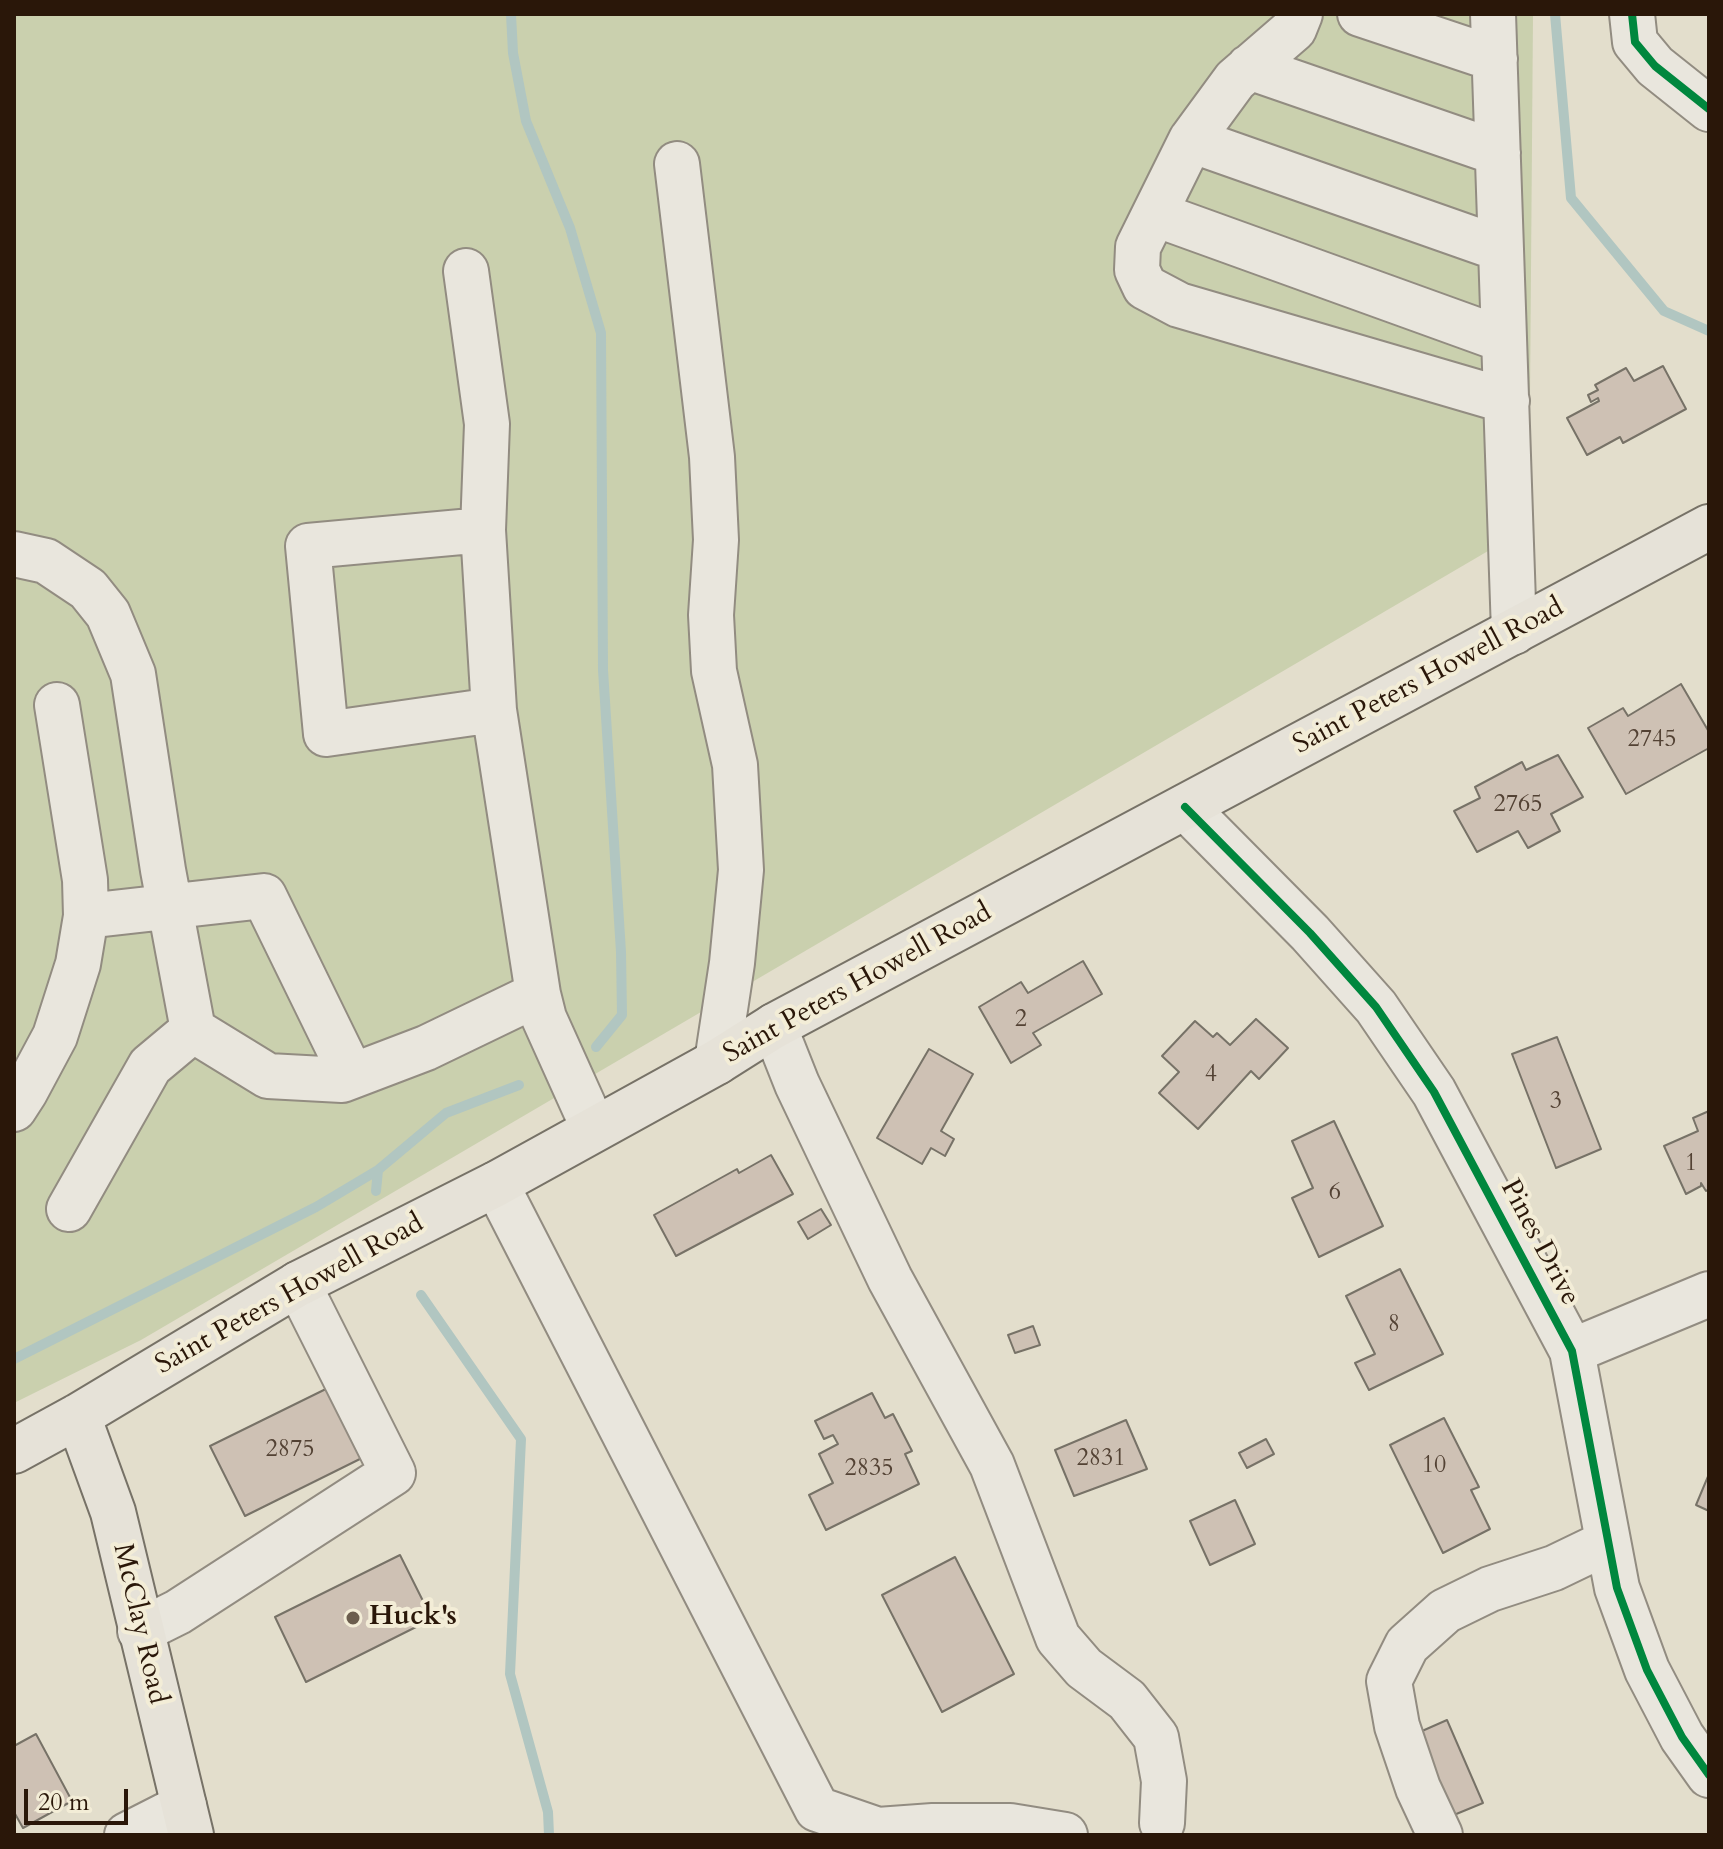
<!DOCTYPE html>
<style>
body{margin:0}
#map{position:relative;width:1723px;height:1849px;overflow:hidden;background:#e3decc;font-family:Cardo,serif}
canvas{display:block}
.frame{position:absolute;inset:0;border:16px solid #2a1709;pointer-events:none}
.scale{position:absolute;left:24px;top:1789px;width:104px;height:36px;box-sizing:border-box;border:4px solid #2a1709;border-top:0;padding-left:10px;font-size:24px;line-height:28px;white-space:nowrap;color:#2a1709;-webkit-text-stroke:6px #f3edd7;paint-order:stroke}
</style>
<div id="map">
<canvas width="1723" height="1849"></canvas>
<div class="frame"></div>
<div class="scale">20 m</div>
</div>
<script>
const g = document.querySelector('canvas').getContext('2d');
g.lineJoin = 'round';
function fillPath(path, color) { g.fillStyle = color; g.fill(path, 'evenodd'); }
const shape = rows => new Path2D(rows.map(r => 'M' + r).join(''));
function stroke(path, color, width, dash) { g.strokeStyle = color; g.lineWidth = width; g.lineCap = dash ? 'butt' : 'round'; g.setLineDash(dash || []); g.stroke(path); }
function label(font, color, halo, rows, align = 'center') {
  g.font = font + ' Cardo,serif'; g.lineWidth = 8; g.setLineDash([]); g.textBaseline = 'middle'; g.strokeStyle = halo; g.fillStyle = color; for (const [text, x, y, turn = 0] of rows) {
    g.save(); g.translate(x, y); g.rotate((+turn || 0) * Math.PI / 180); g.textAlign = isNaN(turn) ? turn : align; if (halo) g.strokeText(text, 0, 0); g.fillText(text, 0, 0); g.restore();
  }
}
const green = shape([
 [14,14,1533,14,1529,527,141,1340,14,1403]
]);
const stream = shape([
 [511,14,513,53,526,121,570,228,601,333,603,670,621,952,622,1015,596,1047],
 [1555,14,1571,198,1664,311,1709,331],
 [376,1191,378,1170],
 [421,1295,521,1439,510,1674,548,1812,549,1835],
 [14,1359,316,1207,378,1170,446,1113,519,1085]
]);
const building = shape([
 [1663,366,1686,409,1623,443,1620,437,1587,455,1567,418,1599,401,1598,398,1591,402,1588,395,1598,390,1595,385,1626,368,1634,381,1663,366],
 [1681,684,1709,732,1709,748,1626,794,1588,728,1623,708,1628,716,1681,684],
 [1558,755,1583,797,1551,814,1560,831,1528,848,1518,831,1477,852,1454,811,1480,798,1475,787,1522,762,1526,770,1558,755],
 [1083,961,1102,994,1033,1033,1041,1045,1011,1063,979,1007,1021,982,1028,993,1083,961],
 [1256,1019,1288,1048,1259,1079,1251,1071,1198,1129,1159,1093,1179,1072,1162,1056,1195,1021,1213,1037,1217,1033,1230,1045,1256,1019],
 [1557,1037,1601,1149,1556,1168,1512,1054,1557,1037],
 [929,1049,973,1074,941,1131,954,1139,945,1156,931,1148,922,1164,877,1138,929,1049],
 [1709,1111,1709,1189,1706,1191,1701,1183,1701,1186,1686,1194,1664,1146,1698,1131,1693,1118,1709,1111],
 [1334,1121,1383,1226,1319,1257,1292,1198,1313,1188,1292,1141,1334,1121],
 [771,1155,793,1194,676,1256,654,1215,737,1169,739,1173,771,1155],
 [821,1209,831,1225,808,1239,798,1222,821,1209],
 [1400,1269,1443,1354,1369,1390,1355,1363,1375,1354,1346,1296,1400,1269],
 [1033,1326,1040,1345,1015,1353,1008,1335,1033,1326],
 [336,1384,370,1454,245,1516,210,1446,336,1384],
 [872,1393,885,1418,893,1414,912,1451,905,1454,919,1484,826,1530,809,1495,833,1483,819,1454,838,1444,833,1435,824,1439,815,1421,872,1393],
 [1444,1418,1479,1487,1471,1490,1490,1529,1443,1553,1390,1445,1444,1418],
 [1126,1420,1147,1469,1074,1496,1055,1450,1126,1420],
 [1266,1439,1274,1454,1247,1468,1239,1453,1266,1439],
 [1709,1474,1709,1511,1696,1505,1709,1474],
 [1235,1500,1255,1544,1210,1565,1190,1521,1235,1500],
 [400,1555,432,1619,306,1682,275,1617,400,1555],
 [955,1557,1014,1674,942,1712,882,1595,955,1557],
 [1447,1720,1483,1803,1449,1817,1413,1735,1447,1720],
 [36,1734,72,1801,23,1828,14,1812,14,1746,36,1734]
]);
const minor = shape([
 [1360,14,1495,59],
 [1493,14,1514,632],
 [1632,14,1635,42,1655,66,1709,109],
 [1249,67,1498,153],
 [1191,140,1235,80,1294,29,1300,14],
 [677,164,712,457,716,540,711,615,714,671,735,765,741,870,732,963,717,1062],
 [1155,214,1504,340],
 [1501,249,1191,140,1138,247,1137,270,1145,287,1179,305,1507,401],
 [466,271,487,424,483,530],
 [14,554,46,561,88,589,108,614,133,674,163,870,193,1030,268,1076,342,1080,426,1048,538,994],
 [494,710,326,734,308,546,483,530,494,710,538,994,544,1018,594,1129],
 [1185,807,1310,933,1376,1007,1434,1092,1572,1351,1617,1588,1647,1670,1682,1737,1709,1775],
 [86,916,264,896,352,1076],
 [774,1026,797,1084,890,1279,992,1465,1058,1638,1084,1668,1127,1700,1156,1737,1164,1781,1162,1823],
 [14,1109,25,1092,55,1036,78,964,86,916,85,880,57,705],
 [496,1184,817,1809,878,1830,933,1826,1010,1826,1065,1835],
 [69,1209,150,1066,193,1030],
 [1572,1351,1709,1294],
 [140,1631,178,1612,393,1473,298,1284],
 [127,1835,184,1806],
 [1440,1835,1418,1788,1397,1726,1389,1681,1407,1645,1445,1611,1490,1589,1554,1568,1608,1542]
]);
const major = shape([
 [78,1416,113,1512,191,1835],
 [14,1451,78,1416,298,1284,496,1184,717,1062,774,1026,1709,527]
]);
const cycleway = shape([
 [1632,14,1635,42,1655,66,1709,109],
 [1185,807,1310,933,1376,1007,1434,1092,1572,1351,1617,1588,1647,1670,1682,1737,1709,1775]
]);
const markers = [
 [353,1618,8,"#6b5d4d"]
];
const numberNames = [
 ["2745",1652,740],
 ["2765",1518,805],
 ["2",1021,1020],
 ["4",1211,1075],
 ["3",1556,1102],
 ["1",1691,1164],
 ["6",1335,1193],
 ["8",1394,1325],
 ["2875",290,1450],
 ["2831",1101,1459],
 ["10",1434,1466],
 ["2835",869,1469]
];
const streetNames = [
 ["Saint Peters Howell Road",1429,677,-28],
 ["Saint Peters Howell Road",858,984,-29],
 ["Pines Drive",1539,1243,62],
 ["Saint Peters Howell Road",290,1295,-29],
 ["McClay Road",139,1624,77]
];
const poiNames = [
 ["Huck's",369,1618]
];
fillPath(green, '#cad0ae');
stroke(stream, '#b1c6c1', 10);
fillPath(building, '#cec1b4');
stroke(building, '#777267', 2);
stroke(minor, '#928c81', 48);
stroke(major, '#777267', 48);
stroke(minor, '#e9e6dd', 44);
stroke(major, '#e6e2d8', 44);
stroke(cycleway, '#00873e', 8);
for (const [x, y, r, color] of markers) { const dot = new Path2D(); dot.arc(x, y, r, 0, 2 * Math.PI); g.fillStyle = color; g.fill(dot); stroke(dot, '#f3edd7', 3); }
label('24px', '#534234', null, numberNames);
label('28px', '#2a1709', '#f3edd7', streetNames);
label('bold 28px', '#2a1709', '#f3edd7', poiNames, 'left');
</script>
